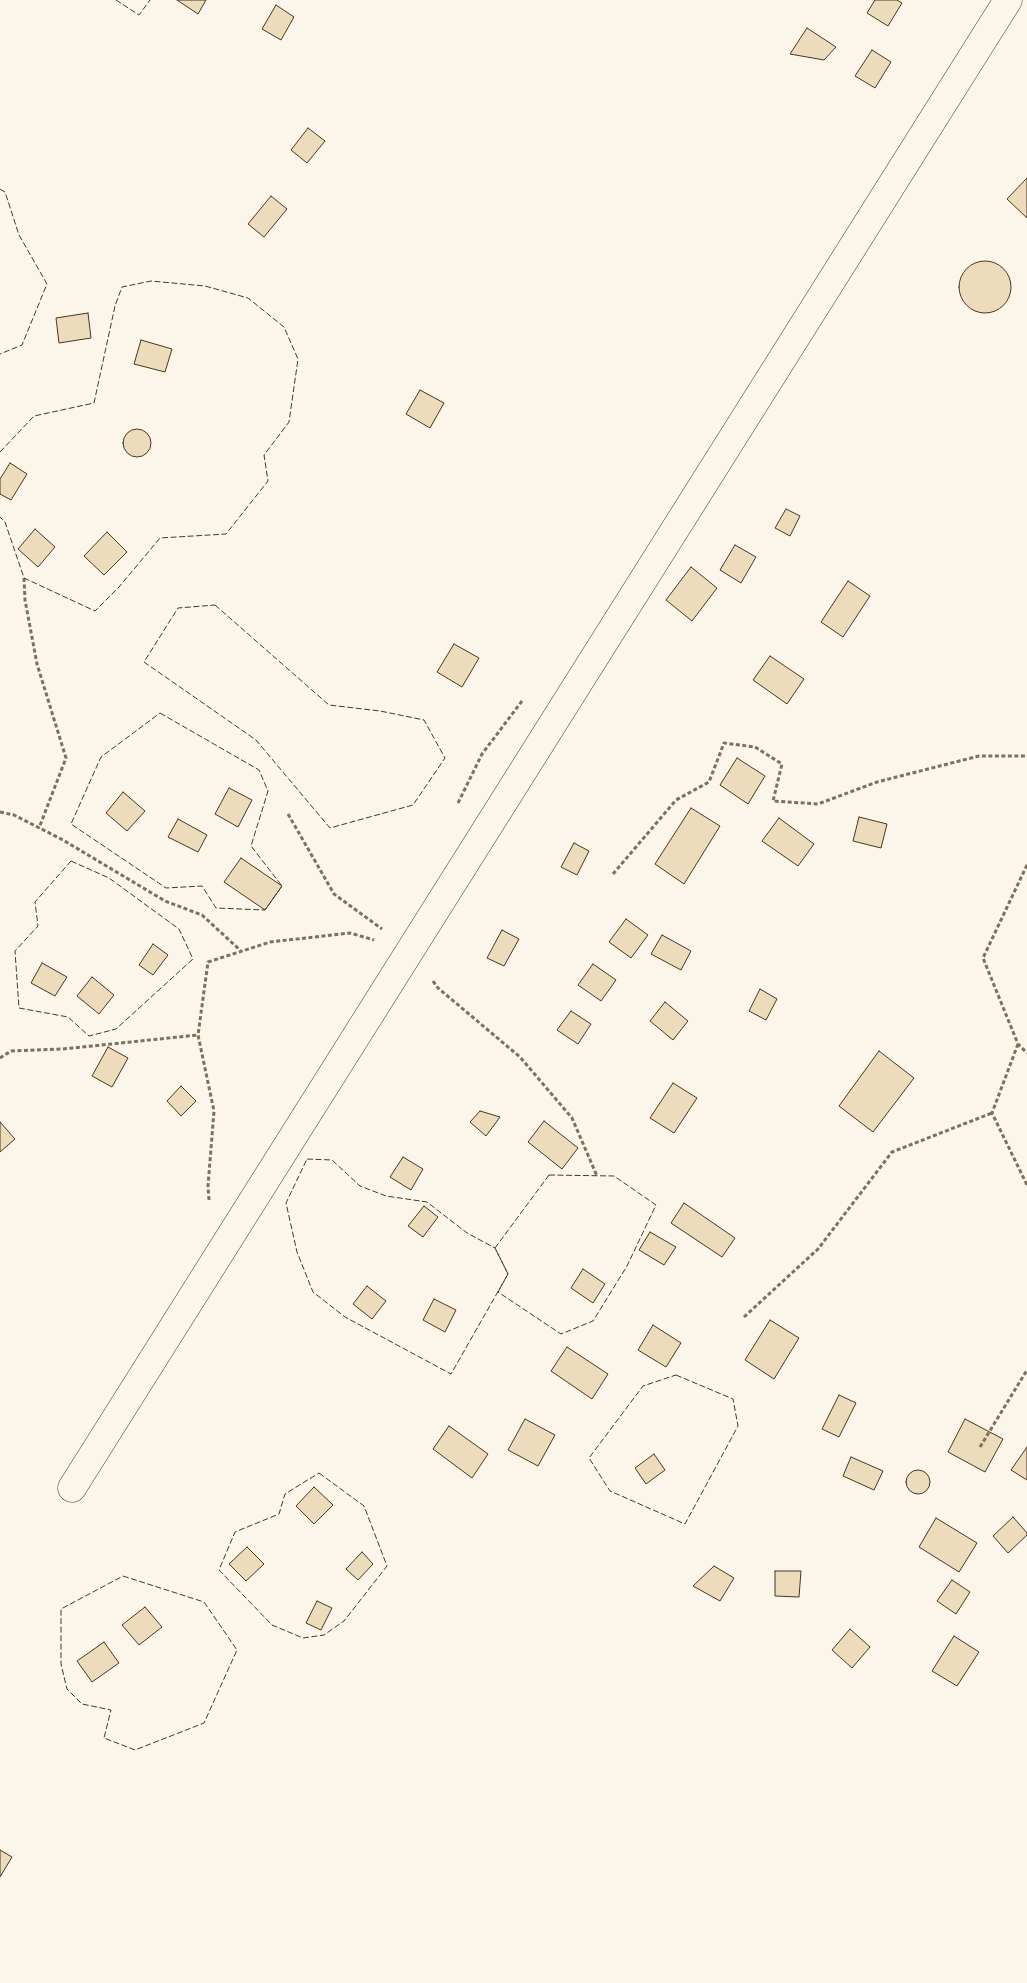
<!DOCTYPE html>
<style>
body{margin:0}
canvas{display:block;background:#fbf6e9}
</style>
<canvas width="1027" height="1983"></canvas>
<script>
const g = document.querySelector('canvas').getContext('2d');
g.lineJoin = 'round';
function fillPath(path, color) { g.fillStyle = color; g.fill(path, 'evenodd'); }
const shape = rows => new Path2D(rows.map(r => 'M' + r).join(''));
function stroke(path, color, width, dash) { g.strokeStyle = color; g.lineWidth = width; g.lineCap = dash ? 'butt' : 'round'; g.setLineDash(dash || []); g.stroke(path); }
const building = shape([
 [177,0,206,0,198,14,177,0],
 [875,0,897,0,902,3,888,26,867,13,875,0],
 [276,5,294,17,281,40,262,29,276,5],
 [807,28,836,47,824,60,790,54,807,28],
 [872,50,891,62,875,88,855,76,872,50],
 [308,128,325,141,307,163,291,150,308,128],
 [1027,178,1027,218,1007,199,1027,178],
 [271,196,287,209,264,237,248,224,271,196],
 '959 287a26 26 0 1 1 52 0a26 26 0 1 1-52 0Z',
 [88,313,91,338,59,343,56,318,88,313],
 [141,340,172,349,165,372,134,364,141,340],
 [420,390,444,403,430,428,406,414,420,390],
 '123 443a14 14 0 1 1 28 0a14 14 0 1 1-28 0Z',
 [10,463,27,474,11,500,0,494,0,479,10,463],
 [786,509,800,516,790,536,775,528,786,509],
 [35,529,55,547,38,567,18,549,35,529],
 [107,532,127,552,104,575,84,556,107,532],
 [735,545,756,557,741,583,720,570,735,545],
 [691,567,717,588,692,621,666,600,691,567],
 [848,581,870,596,843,637,821,622,848,581],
 [454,644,479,658,462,687,437,672,454,644],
 [770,656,804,679,787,704,753,680,770,656],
 [737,758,765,776,748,804,720,785,737,758],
 [229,788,252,800,238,827,215,814,229,788],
 [123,792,145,811,127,831,106,813,123,792],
 [691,808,720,826,684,884,655,864,691,808],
 [859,817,887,824,881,848,853,841,859,817],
 [779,818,814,844,798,866,762,841,779,818],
 [178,819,207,835,198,852,168,837,178,819],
 [574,843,589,851,577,875,561,867,574,843],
 [241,858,282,886,265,910,224,882,241,858],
 [626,919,648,935,631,958,609,942,626,919],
 [502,930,519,939,504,966,487,958,502,930],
 [662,935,691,951,681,970,651,954,662,935],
 [153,944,168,955,153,975,139,965,153,944],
 [42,963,67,977,55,996,31,983,42,963],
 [593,964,616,980,601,1001,578,985,593,964],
 [92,977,114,995,99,1014,77,996,92,977],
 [760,989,777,999,766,1020,749,1011,760,989],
 [665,1002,688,1021,673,1040,650,1021,665,1002],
 [571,1011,591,1024,578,1044,557,1030,571,1011],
 [108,1047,128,1058,112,1087,92,1076,108,1047],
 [879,1051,914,1078,873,1132,839,1106,879,1051],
 [673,1083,697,1098,674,1133,650,1118,673,1083],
 [181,1086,196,1101,181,1116,167,1101,181,1086],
 [480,1111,500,1117,486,1136,470,1122,480,1111],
 [544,1121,578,1148,562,1169,528,1142,544,1121],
 [0,1122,15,1139,0,1152,0,1122],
 [403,1157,423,1169,411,1190,390,1177,403,1157],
 [684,1203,735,1238,722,1257,671,1223,684,1203],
 [424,1206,438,1217,423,1237,408,1226,424,1206],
 [650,1232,676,1247,664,1265,639,1250,650,1232],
 [583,1269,605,1284,593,1303,571,1288,583,1269],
 [367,1286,386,1301,372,1319,353,1304,367,1286],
 [434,1299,456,1310,445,1332,423,1320,434,1299],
 [770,1320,799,1338,774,1379,745,1360,770,1320],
 [653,1325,681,1343,666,1367,638,1350,653,1325],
 [567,1347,608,1374,592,1399,551,1371,567,1347],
 [839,1395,856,1403,839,1437,822,1429,839,1395],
 [525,1419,555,1435,538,1466,508,1450,525,1419],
 [965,1419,1003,1439,985,1472,948,1452,965,1419],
 [449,1426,488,1454,472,1478,433,1449,449,1426],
 [1027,1447,1027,1480,1011,1470,1027,1447],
 [654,1454,665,1470,646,1484,635,1468,654,1454],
 [851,1457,883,1471,874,1490,843,1476,851,1457],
 '906 1482a12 12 0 1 1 24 0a12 12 0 1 1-24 0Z',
 [314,1487,333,1505,314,1524,296,1506,314,1487],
 [1013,1517,1027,1533,1027,1535,1008,1553,993,1536,1013,1517],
 [936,1518,977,1543,959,1572,919,1547,936,1518],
 [247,1547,264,1564,246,1581,229,1564,247,1547],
 [362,1552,373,1564,358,1580,346,1569,362,1552],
 [714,1566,734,1578,720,1601,693,1586,714,1566],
 [775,1571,801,1571,799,1597,775,1596,775,1571],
 [952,1580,970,1592,956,1614,937,1601,952,1580],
 [317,1601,332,1608,321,1630,306,1623,317,1601],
 [145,1607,162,1627,139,1645,122,1625,145,1607],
 [850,1629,870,1647,852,1668,832,1650,850,1629],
 [954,1636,979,1652,957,1686,932,1671,954,1636],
 [104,1642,119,1663,92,1682,77,1661,104,1642],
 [0,1850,12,1857,0,1877,0,1850]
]);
const path = shape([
 [24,578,25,600,37,664,66,758,39,828],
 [458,803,482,754,522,701],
 [0,812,14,815,63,840,165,901,202,915,241,951],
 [288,814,334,894,382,929],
 [1027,865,983,958,1018,1044,1027,1053],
 [613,874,676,800,709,782,724,743,755,747,782,764,773,801,818,804,877,782,979,756,1027,756],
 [433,981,438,988,520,1057,572,1118,597,1176],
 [1018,1044,992,1113,1027,1185],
 [0,1058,11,1051,63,1049,198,1035],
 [209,1200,208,1186,214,1111,198,1035,208,962,270,942,350,933,374,940],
 [744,1317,818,1249,892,1152,992,1113],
 [980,1447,1027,1370]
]);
const minor = shape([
 [72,1488,1008,0]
]);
const fence = shape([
 [116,0,139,15,150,0],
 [0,189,5,192,19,235,47,284,22,345,0,354],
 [0,452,34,416,94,403,115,306,122,287,151,281,205,286,248,298,284,327,298,359,289,422,264,455,268,481,226,534,160,538,119,587,95,611,24,578,5,522,0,517],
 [215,605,329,705,380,711,424,720,445,758,413,805,330,828,256,740,144,662,178,608,215,605],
 [160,713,259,770,268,791,251,846,282,886,265,910,216,908,202,886,166,888,71,824,101,757,160,713],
 [71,861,109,878,179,929,193,959,116,1029,89,1036,68,1017,19,1008,15,951,38,926,35,902,71,861],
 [307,1159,332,1160,360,1186,386,1196,427,1202,467,1233,495,1248,508,1274,451,1374,345,1317,313,1292,297,1252,286,1203,307,1159],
 [549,1175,614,1176,656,1205,627,1266,593,1321,561,1334,498,1292,508,1274,495,1248,549,1175],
 [676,1375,733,1399,738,1426,685,1524,610,1491,589,1458,643,1386,676,1375],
 [319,1473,364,1506,387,1566,344,1621,324,1635,303,1638,272,1625,219,1570,235,1532,279,1514,285,1494,319,1473],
 [123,1576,204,1602,237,1650,204,1723,135,1750,104,1738,111,1710,82,1704,67,1689,61,1664,61,1609,123,1576]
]);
fillPath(building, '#ecdcbc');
stroke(building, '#4a3520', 1);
stroke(minor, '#4a3520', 29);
stroke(path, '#7f6f5c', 3, [4, 2.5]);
stroke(minor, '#fbf6e9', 28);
stroke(fence, '#4a3520', 1, [6, 2.5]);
</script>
